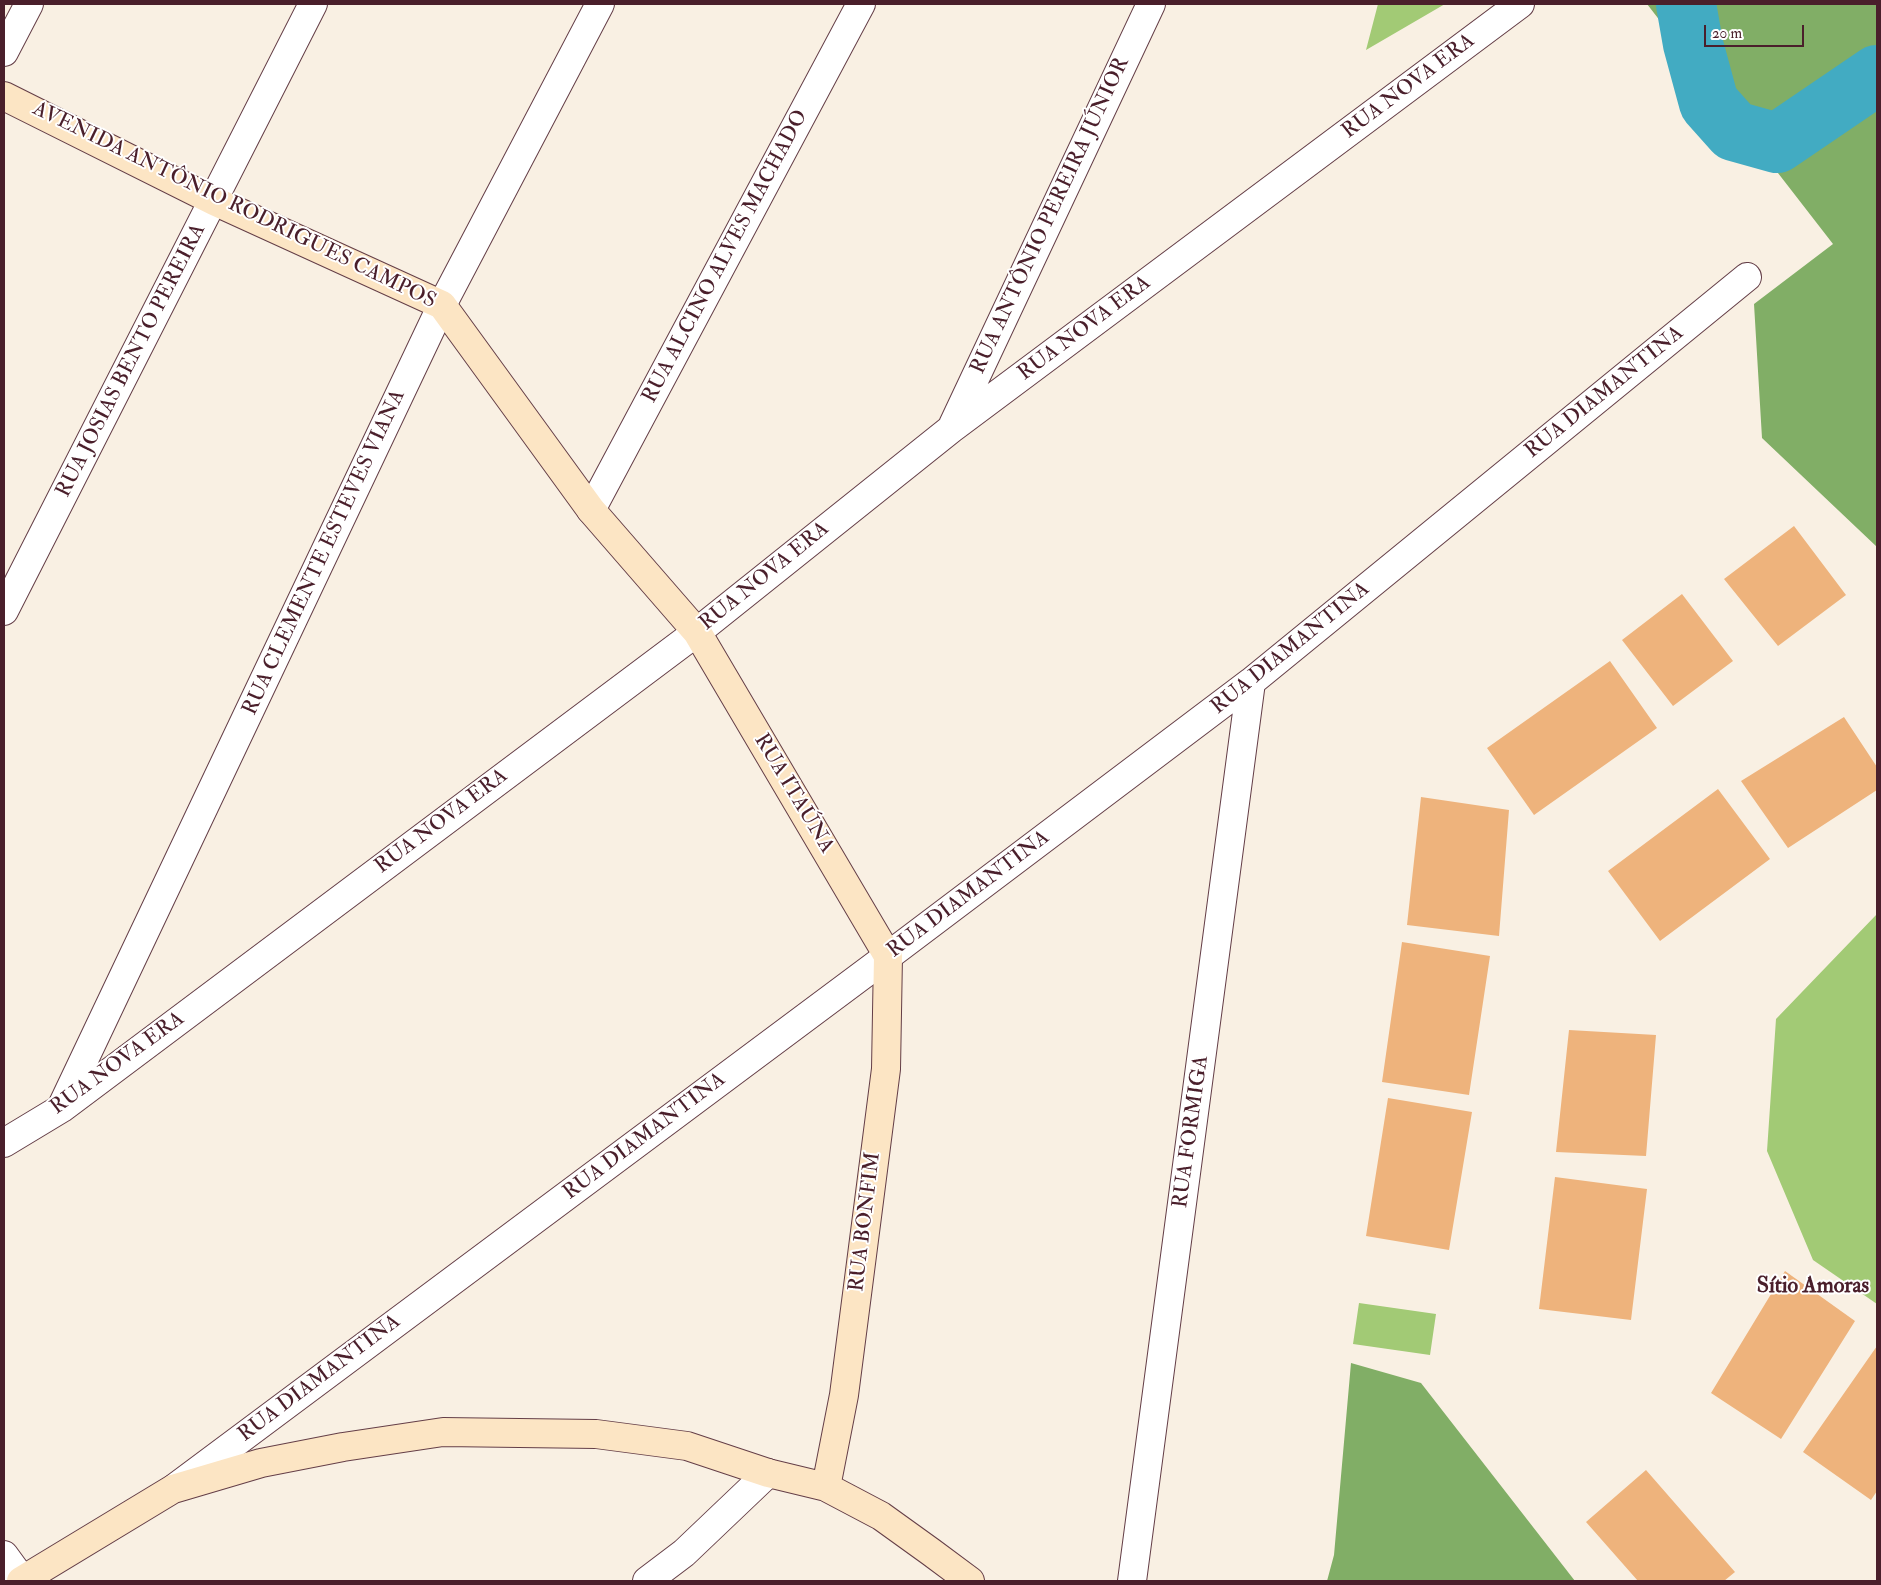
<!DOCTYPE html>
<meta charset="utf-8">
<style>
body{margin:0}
#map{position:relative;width:1881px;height:1585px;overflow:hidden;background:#f9f0e3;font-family:"IM FELL Double Pica",serif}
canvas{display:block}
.frame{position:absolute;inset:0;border:5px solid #4a1f2b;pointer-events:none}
.scale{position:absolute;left:1704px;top:25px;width:100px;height:22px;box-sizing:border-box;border:2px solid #4a1f2b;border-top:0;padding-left:6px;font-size:15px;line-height:18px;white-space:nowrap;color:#4a1f2b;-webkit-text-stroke:4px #fff;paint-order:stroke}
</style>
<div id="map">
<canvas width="1881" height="1585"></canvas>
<div class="frame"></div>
<div class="scale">20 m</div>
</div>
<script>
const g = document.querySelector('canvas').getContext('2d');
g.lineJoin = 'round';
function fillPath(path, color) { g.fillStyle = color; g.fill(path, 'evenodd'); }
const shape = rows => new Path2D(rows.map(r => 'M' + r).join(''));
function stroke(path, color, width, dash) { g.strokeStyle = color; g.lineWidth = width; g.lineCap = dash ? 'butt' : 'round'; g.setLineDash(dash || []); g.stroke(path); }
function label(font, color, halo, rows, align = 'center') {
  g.font = font + ' "IM FELL Double Pica",serif'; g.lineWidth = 4; g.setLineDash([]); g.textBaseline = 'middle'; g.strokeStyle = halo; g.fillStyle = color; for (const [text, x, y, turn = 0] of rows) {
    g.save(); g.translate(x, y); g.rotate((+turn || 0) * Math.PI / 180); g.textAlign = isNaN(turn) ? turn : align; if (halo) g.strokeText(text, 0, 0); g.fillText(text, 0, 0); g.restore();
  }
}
const green = shape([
 [1378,4,1445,4,1366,50],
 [1877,914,1877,1304,1813,1260,1767,1151,1776,1019],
 [1359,1303,1436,1314,1430,1355,1353,1344]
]);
const forest = shape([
 [1647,4,1877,4,1877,547,1762,438,1754,304,1833,244],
 [1351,1363,1421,1383,1575,1581,1327,1581,1334,1555]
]);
const river = shape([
 [1686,4,1693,44,1709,103,1734,131,1777,143,1877,75]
]);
const building = shape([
 [1794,526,1846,595,1778,646,1724,579],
 [1682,594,1733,661,1673,706,1622,640],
 [1610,661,1657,728,1534,815,1487,748],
 [1844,717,1877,767,1877,790,1788,848,1741,781],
 [1718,789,1770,859,1660,941,1608,871],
 [1421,797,1509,810,1499,936,1407,925],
 [1402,942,1490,956,1469,1095,1382,1082],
 [1569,1030,1656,1035,1646,1156,1556,1152],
 [1388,1098,1472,1112,1449,1250,1366,1236],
 [1555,1177,1647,1189,1631,1320,1539,1309],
 [1785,1271,1855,1321,1781,1439,1711,1393],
 [1877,1346,1877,1491,1871,1500,1803,1452],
 [1646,1470,1735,1572,1724,1581,1638,1581,1586,1522]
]);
const street = shape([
 [4,52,29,4],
 [953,425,1151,4],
 [591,510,861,4],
 [4,611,313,4],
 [63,1104,442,305,600,4],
 [4,1143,62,1108,697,632,951,429,1520,4],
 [176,1487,888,956,1251,682,1747,277],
 [4,1555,23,1581],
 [647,1581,684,1553,768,1473],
 [1132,1581,1251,682]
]);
const secondary = shape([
 [4,96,214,201,442,305,591,510,697,632,888,956,886,1069,844,1395,826,1487],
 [21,1581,173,1489,261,1463,343,1447,443,1432,596,1434,687,1446,768,1473,826,1487,881,1516,931,1552,970,1581]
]);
const streetNames = [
 ["RUA NOVA ERA",1409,87,-37],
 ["AVENIDA ANTÔNIO RODRIGUES CAMPOS",234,206,26],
 ["RUA ANTÔNIO PEREIRA JÚNIOR",1051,216,-65],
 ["RUA ALCINO ALVES MACHADO",726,257,-62],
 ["RUA NOVA ERA",1085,329,-37],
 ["RUA JOSIAS BENTO PEREIRA",132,361,-63],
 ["RUA DIAMANTINA",1605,393,-39],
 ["RUA CLEMENTE ESTEVES VIANA",325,553,-65],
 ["RUA NOVA ERA",765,577,-39],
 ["RUA DIAMANTINA",1291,649,-39],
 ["RUA ITAÚNA",793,794,59],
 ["RUA NOVA ERA",442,822,-37],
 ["RUA DIAMANTINA",969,895,-37],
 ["RUA NOVA ERA",118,1064,-36],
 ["RUA FORMIGA",1192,1132,-82],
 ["RUA DIAMANTINA",645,1137,-37],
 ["RUA BONFIM",866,1222,-83],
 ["RUA DIAMANTINA",320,1379,-37]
];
const neighbourhoodNames = [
 ["Sítio Amoras",1813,1287]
];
fillPath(green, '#a2ca75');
fillPath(forest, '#81ae66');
stroke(river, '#42abc2', 60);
fillPath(building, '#eeb37c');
stroke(street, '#643e47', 30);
stroke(secondary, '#643e47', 30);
stroke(street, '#fff', 28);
stroke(secondary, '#fce5c4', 28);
label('21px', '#4a1f2b', '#fff', streetNames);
label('bold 22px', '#4a1f2b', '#fff', neighbourhoodNames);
</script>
